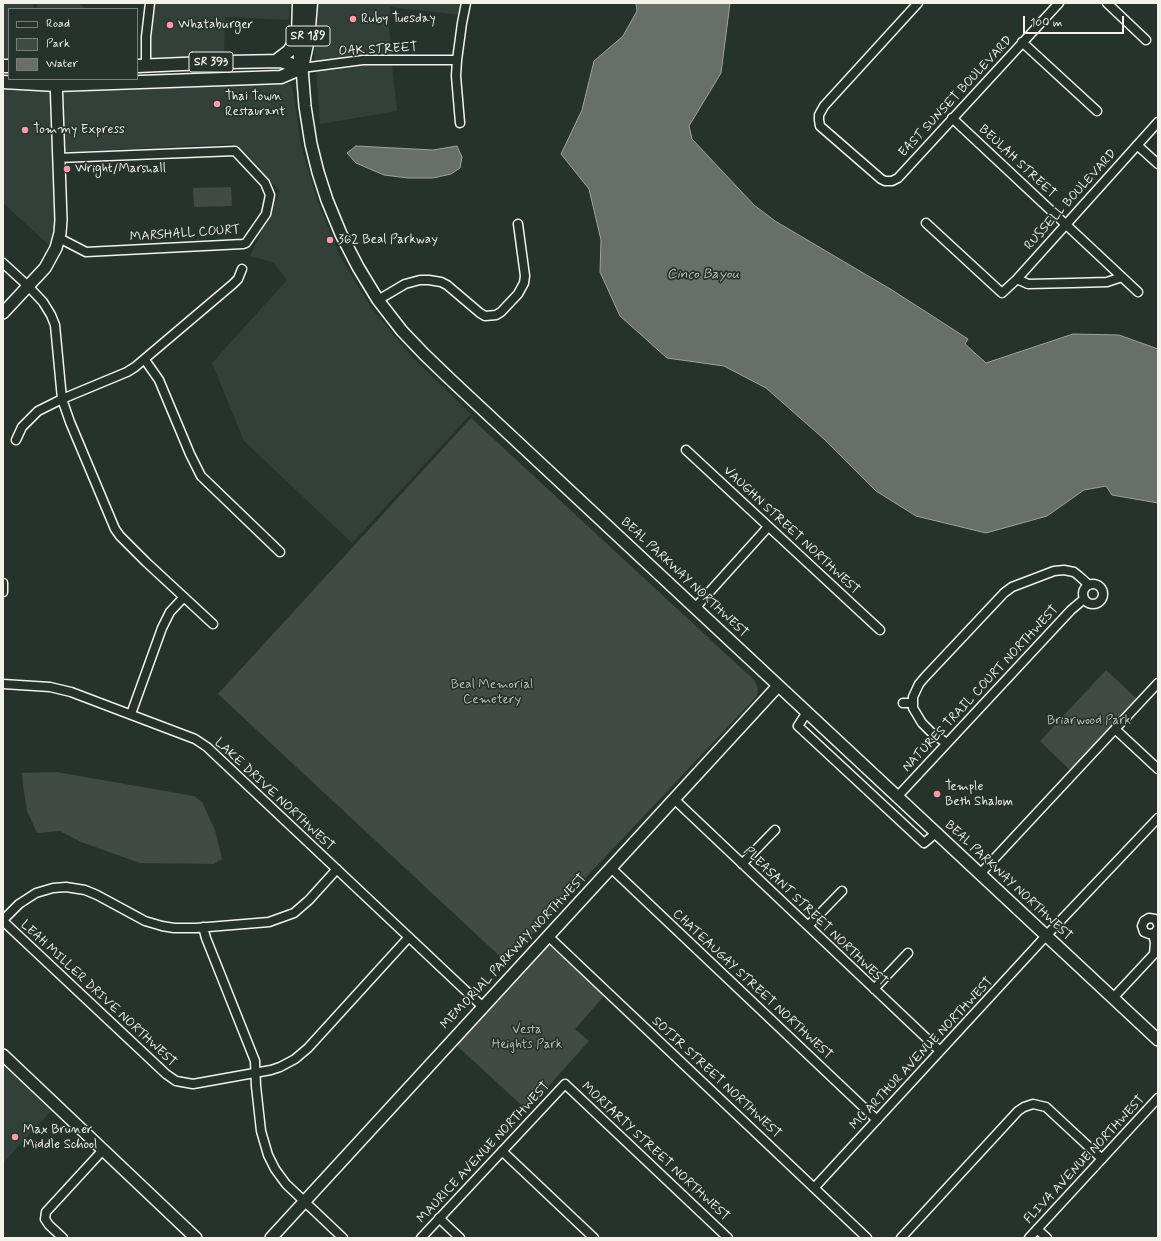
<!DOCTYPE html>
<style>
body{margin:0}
#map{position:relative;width:1161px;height:1241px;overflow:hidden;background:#26332d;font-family:Mynerve,sans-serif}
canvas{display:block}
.frame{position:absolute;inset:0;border:4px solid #f4f1e8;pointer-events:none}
.legend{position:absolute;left:8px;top:8px;width:130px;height:72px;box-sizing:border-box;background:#26332d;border:1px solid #787f78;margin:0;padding:5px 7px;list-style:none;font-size:12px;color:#f4f1e8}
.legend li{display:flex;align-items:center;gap:8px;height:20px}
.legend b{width:20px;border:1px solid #787f78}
.scale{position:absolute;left:1023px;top:16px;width:101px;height:18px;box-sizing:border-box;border:2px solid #f4f1e8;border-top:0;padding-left:5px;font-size:12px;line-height:14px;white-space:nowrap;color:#f4f1e8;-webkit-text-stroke:3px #26332d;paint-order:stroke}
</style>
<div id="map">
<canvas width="1161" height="1241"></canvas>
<div class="frame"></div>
<ul class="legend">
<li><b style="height:5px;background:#26332d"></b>Road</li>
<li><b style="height:11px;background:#414b45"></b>Park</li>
<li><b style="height:11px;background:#676f68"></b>Water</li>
</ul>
<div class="scale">100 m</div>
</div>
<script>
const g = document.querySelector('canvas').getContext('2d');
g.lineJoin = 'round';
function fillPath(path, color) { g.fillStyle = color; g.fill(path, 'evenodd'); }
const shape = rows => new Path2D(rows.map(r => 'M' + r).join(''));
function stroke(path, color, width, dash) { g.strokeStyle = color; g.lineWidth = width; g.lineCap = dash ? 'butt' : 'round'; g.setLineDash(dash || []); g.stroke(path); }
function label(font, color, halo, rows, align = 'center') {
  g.font = font + ' Mynerve,sans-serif'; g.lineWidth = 3.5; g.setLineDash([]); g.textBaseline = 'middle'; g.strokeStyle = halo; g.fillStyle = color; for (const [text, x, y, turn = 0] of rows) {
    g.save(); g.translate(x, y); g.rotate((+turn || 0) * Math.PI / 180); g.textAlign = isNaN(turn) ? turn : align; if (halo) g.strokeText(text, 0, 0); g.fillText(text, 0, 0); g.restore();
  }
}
const built = shape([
 [3,3,33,3,33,9,9,9,9,59,3,58],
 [37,3,79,3,86,9,37,9],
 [153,3,290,3,289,20,225,17,224,56,149,60,150,37],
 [318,3,463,3,460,15,390,7,389,28,392,56,349,58,315,62,313,44],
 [363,64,392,64,397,111,320,124,316,70],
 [288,83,291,85,293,91,301,145,317,200,341,258,372,309,414,359,471,414,352,543,244,441,212,363,287,280,273,262,250,256,280,191,241,152,231,144,62,152,60,89,180,87],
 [3,89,52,89,57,221,52,248,3,203],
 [3,1064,51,1111,3,1163]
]);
const green = shape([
 [231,187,232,206,194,207,193,188],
 [471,418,754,680,758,688,757,696,506,962,218,694],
 [1106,670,1138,700,1072,772,1040,741],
 [56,772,194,796,202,802,215,830,222,859,214,864,140,863,81,842,60,831,37,833,27,811,23,785,22,773],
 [547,943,604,996,575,1029,589,1041,527,1110,456,1045]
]);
const water = shape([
 [636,3,730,3,721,73,689,126,692,139,754,205,775,221,892,290,968,339,965,344,986,363,1073,334,1119,335,1158,349,1158,503,1112,495,1106,486,1084,490,1047,516,986,533,916,516,876,491,824,439,766,388,724,366,667,358,620,316,600,272,601,240,589,189,561,154,582,110,594,61,623,36,637,11,636,3],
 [356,146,433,150,457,146,462,157,460,168,451,174,433,178,408,178,384,175,356,163,347,153,356,146]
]);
const street = shape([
 [918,3,824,106,819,115,819,120,820,126,881,179,885,181,892,181,898,178,1059,3],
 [1107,3,1146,40],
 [1022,42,1097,111],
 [146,66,146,37,150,3],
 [302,68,363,60,457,60],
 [952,118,1138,292],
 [460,123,456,76,457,60,462,23,466,3],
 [1137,145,1158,164],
 [58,158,235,151,265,183,270,195,266,214,246,243,243,244,86,252,59,238],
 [926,223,1002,293,1017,279,1158,122],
 [3,263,28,286,43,302,51,315,55,325,62,399,70,422,115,529,120,536,146,562,213,624],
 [1017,279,1028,284,1072,283,1107,282,1122,277],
 [378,300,405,284,420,280,429,280,441,282,447,285,480,313,485,316,496,315,501,312,518,294,524,283,525,276,518,224],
 [145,360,159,380,190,454,201,476,280,552],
 [16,440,22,427,38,411,62,399,127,372,135,367,233,284,238,279,242,269],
 [686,450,880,630],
 [3,583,3,592],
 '1083 594a10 10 0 1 1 20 0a10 10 0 1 1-20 0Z',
 [695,608,768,527],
 [3,684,50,687,71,692,195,739,207,747,483,1007],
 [903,703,913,703],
 [807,712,798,726,924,843,936,833],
 [131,714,162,628,170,612,184,597],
 [1115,729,1158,769],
 [947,743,934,735,922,723,913,708,913,697,919,684,925,677,1004,593,1012,587,1054,571,1064,570,1074,572,1079,576,1089,585],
 [897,797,1071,610,1084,599],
 [674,799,940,1051],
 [742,864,775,830],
 [611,868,877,1120],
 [980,874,1158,683],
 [3,920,19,904,36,893,53,888,66,887,85,890,97,895,145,921,162,926,174,928,196,928,269,922,294,913,309,900,337,869],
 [3,921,166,1074,176,1081,193,1084,271,1070,280,1067,295,1059,308,1048,409,937],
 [1158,924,1155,919,1149,918,1144,921,1142,926,1144,932,1149,934,1155,933,1158,928],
 [808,926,842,891],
 [203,927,206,938,255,1061,256,1086,261,1131,268,1155,275,1169,286,1184,343,1238],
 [548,936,867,1238],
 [874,989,908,953],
 [1113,998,1154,954,1155,943,1153,934],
 [502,1151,594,1238],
 [814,1188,1044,938,1158,818],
 [439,1218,460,1238],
 [1037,1229,1047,1238],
 [63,1238,49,1225,45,1219,46,1212,103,1150],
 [421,1238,565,1084,728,1238],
 [901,1238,1018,1111,1024,1107,1033,1104,1046,1107,1102,1159],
 [1029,1238,1158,1098]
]);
const secondary = shape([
 [302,68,305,106,311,144,318,172,327,200,341,234,358,267,378,300,402,331,424,354,451,380,1158,1040],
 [3,313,45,268,56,248,60,233,61,220,56,79],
 [3,1055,196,1238],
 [271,1238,778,686]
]);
const primary = shape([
 [299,3,298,36,300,59],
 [276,61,289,51,298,36],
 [3,66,9,66],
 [137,66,228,62,281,61,302,68],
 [302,68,308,39,311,3],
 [3,82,56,85,281,77,302,68]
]);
const markers = [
 [353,19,4,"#ff9aa2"],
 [170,25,4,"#ff9aa2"],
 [217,104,4,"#ff9aa2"],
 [25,130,4,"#ff9aa2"],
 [67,169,4,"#ff9aa2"],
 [330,240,4,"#ff9aa2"],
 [937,794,4,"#ff9aa2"],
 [15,1137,4,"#ff9aa2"]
];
const shields = [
 [308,36,44],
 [211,62,44]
];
const shieldNames = [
 ["SR 189",308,36],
 ["SR 393",211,62]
];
const poiNames = [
 ["Ruby Tuesday",361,19],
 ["Whataburger",178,25],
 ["Thai Town",225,97],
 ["Restaurant",225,112],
 ["Tommy Express",33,130],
 ["Wright/Marshall",75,169],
 ["362 Beal Parkway",338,240],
 ["Temple",945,787],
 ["Beth Shalom",945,802],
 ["Max Bruner",23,1130],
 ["Middle School",23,1145]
];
const streetNames = [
 ["OAK STREET",378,50,-3],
 ["EAST SUNSET BOULEVARD",956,97,-47],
 ["BEULAH STREET",1017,162,43],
 ["RUSSELL BOULEVARD",1071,200,-48],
 ["MARSHALL COURT",185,234,-4],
 ["VAUGHN STREET NORTHWEST",791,531,43],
 ["BEAL PARKWAY NORTHWEST",684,578,43],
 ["NATURES TRAIL COURT NORTHWEST",981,689,-47],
 ["LAKE DRIVE NORTHWEST",274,795,43],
 ["BEAL PARKWAY NORTHWEST",1008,881,43],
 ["PLEASANT STREET NORTHWEST",815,917,44],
 ["MEMORIAL PARKWAY NORTHWEST",514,952,-47],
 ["CHATEAUGAY STREET NORTHWEST",752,985,43],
 ["LEAH MILLER DRIVE NORTHWEST",98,994,43],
 ["MC ARTHUR AVENUE NORTHWEST",922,1054,-47],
 ["SOTIR STREET NORTHWEST",716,1078,43],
 ["MORIARTY STREET NORTHWEST",655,1152,43],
 ["MAURICE AVENUE NORTHWEST",484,1153,-47],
 ["FLIVA AVENUE NORTHWEST",1085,1160,-47]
];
const parkNames = [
 ["Beal Memorial",492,685],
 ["Cemetery",492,700],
 ["Briarwood Park",1089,721],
 ["Vesta",527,1030],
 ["Heights Park",527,1045]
];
const waterNames = [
 ["Cinco Bayou",703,275]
];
fillPath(built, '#333f39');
fillPath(green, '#414b45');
fillPath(water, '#676f68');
stroke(water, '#9fa39b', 1);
stroke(street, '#f4f1e8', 11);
stroke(secondary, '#f4f1e8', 14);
stroke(primary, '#f4f1e8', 15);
stroke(street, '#26332d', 8);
stroke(secondary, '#26332d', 11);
stroke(primary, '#26332d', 12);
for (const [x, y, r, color] of markers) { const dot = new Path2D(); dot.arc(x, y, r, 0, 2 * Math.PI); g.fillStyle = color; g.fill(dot); stroke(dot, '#26332d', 1.5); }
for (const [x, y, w] of shields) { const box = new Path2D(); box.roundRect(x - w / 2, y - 10, w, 20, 3); g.fillStyle = '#26332d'; g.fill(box); stroke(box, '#f4f1e8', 1); }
label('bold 12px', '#f4f1e8', null, shieldNames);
label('13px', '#f4f1e8', '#26332d', poiNames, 'left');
label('13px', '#f4f1e8', '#26332d', streetNames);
label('13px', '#bebfb7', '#26332d', parkNames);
label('italic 14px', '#bcbdb5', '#26332d', waterNames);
</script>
